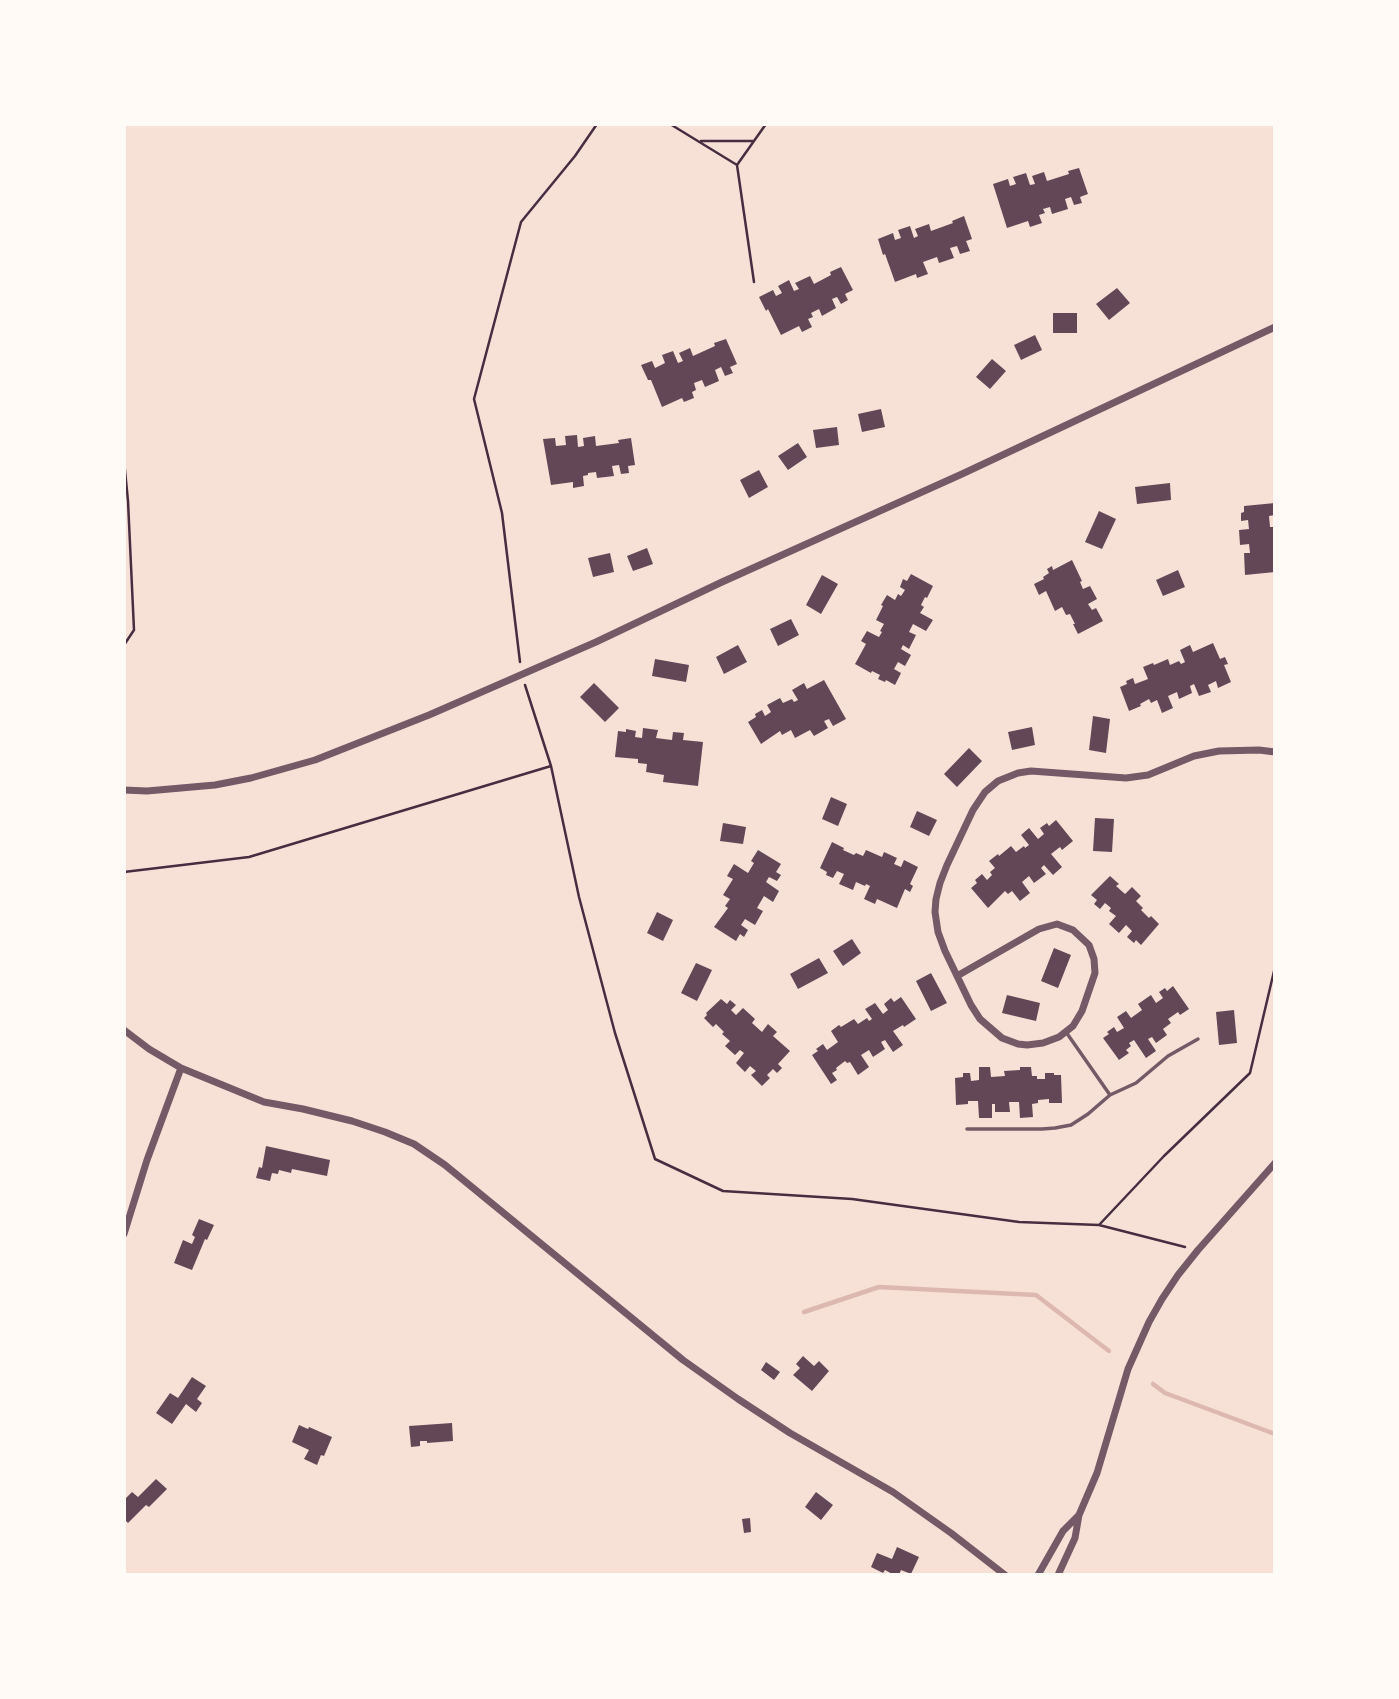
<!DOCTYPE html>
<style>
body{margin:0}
#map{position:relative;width:1399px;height:1699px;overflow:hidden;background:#f7e1d7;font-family:"Varela Round",sans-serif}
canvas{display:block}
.frame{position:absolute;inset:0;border:126px solid #fffaf5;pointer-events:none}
</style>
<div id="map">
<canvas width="1399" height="1699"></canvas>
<div class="frame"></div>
</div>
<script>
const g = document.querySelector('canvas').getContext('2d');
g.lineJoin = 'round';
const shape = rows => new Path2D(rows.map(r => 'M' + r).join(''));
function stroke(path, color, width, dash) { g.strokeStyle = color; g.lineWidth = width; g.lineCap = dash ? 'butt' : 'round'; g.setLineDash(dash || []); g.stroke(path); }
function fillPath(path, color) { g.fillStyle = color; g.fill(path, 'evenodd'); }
const stream = shape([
 [804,1312,879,1287,1036,1295,1109,1351],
 [1153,1384,1165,1393,1275,1434]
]);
const building = shape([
 [1079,168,1088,194,1080,197,1082,203,1074,205,1071,197,1065,199,1068,209,1052,214,1050,207,1043,209,1045,213,1039,215,1042,223,1030,227,1028,221,1007,228,993,184,1008,179,1010,186,1016,184,1013,177,1026,173,1030,185,1035,184,1032,176,1044,172,1047,181,1069,174,1068,171],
 [964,216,972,239,966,241,970,251,960,254,957,246,950,248,954,258,939,263,937,257,923,262,928,274,917,278,916,274,895,282,885,254,883,255,878,239,893,233,895,240,901,238,898,230,910,226,914,238,918,236,915,229,929,224,931,231,953,223,952,221],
 [841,267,853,290,845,294,848,300,841,304,837,297,832,299,836,308,822,316,819,309,811,313,813,317,808,319,812,327,802,332,799,326,781,335,768,309,766,311,759,297,773,290,776,296,782,293,778,286,789,280,794,291,799,289,795,283,810,276,814,284,831,275,830,272],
 [1117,288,1130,303,1109,320,1096,304],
 [1053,313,1077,313,1077,333,1053,333],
 [1035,335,1042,350,1021,360,1014,345],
 [726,339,737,364,730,367,733,373,725,376,721,367,715,370,719,381,705,387,702,380,694,383,696,390,692,392,694,398,684,402,682,398,662,407,651,380,648,380,641,365,652,361,655,368,665,363,662,355,673,351,678,363,683,361,679,353,690,348,693,356,715,346,714,343],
 [992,359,1006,371,990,389,976,377],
 [881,409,885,427,862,432,858,414],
 [837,427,839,445,816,448,813,430],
 [577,435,578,447,584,446,583,438,595,436,596,446,619,443,618,440,631,438,635,465,628,466,629,473,621,474,619,465,612,466,614,476,597,478,596,472,588,473,588,475,583,476,584,486,573,488,573,482,551,485,543,439,555,438,556,446,566,445,565,436],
 [798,443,807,457,788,470,778,456],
 [759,470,768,487,749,498,740,480],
 [1170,483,1171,500,1137,504,1135,487],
 [1275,503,1275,515,1269,516,1270,527,1275,527,1275,572,1245,575,1244,553,1250,553,1249,544,1240,545,1239,530,1249,529,1248,520,1241,521,1241,513,1244,512,1244,506],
 [1099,511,1116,519,1102,549,1085,542],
 [647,548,653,564,633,571,627,556],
 [610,553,614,572,593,577,588,558],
 [1072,560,1082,581,1080,582,1083,589,1090,586,1097,599,1088,604,1092,610,1096,608,1103,621,1078,634,1073,624,1075,624,1070,614,1066,615,1062,607,1055,611,1046,591,1039,595,1034,584,1044,579,1043,577,1049,573,1047,569,1052,566,1053,570],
 [1178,570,1185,587,1163,596,1156,580],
 [911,574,933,586,927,598,925,597,921,605,924,607,920,613,933,620,926,631,913,624,909,632,916,635,909,649,903,645,901,649,911,655,905,666,898,662,894,669,901,673,895,685,886,680,885,682,878,679,880,675,872,671,871,673,855,664,866,644,861,641,867,631,879,637,882,632,880,631,884,624,876,620,883,606,881,605,887,595,895,600,898,594,901,596,905,590,900,587,903,579,907,581],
 [822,575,838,584,821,614,806,605],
 [791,619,799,635,778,646,770,629],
 [1213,643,1220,659,1225,657,1228,664,1224,665,1231,682,1218,688,1216,681,1208,685,1211,692,1199,696,1194,684,1190,686,1192,693,1179,699,1177,692,1168,696,1173,708,1162,713,1157,700,1151,703,1149,699,1140,704,1141,706,1129,711,1120,687,1127,684,1126,681,1133,678,1135,684,1148,679,1143,667,1153,663,1154,665,1168,659,1170,665,1179,661,1181,664,1185,662,1180,650,1190,645,1193,652],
 [738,645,747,662,724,674,716,657],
 [655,659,689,665,686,682,652,676],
 [824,680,846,719,833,726,829,719,824,721,828,728,814,736,810,730,795,738,791,730,782,735,780,731,761,744,748,722,756,717,755,714,762,710,765,716,771,712,767,705,780,698,783,703,792,699,794,702,798,700,792,690,804,683,807,689],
 [594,683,619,708,605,722,580,697],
 [1093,716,1110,719,1106,753,1089,750],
 [1032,727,1035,745,1012,750,1008,732],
 [643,728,658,730,656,738,672,740,673,732,684,733,683,740,703,742,698,786,663,782,664,775,646,772,647,764,638,763,638,759,615,757,618,731,626,732,626,729,636,731,635,737,642,738],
 [969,748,982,761,957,787,944,774],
 [831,797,847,804,838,826,822,819],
 [917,811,937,820,929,836,910,827],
 [1095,818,1114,819,1112,852,1093,851],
 [1056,820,1073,841,1062,850,1060,847,1051,854,1062,867,1053,875,1044,865,1041,868,1046,874,1034,883,1029,876,1022,882,1030,893,1020,901,1012,891,1008,894,1005,891,988,908,971,888,977,883,975,880,982,874,987,880,992,875,990,872,995,868,989,861,998,854,999,856,1011,846,1016,852,1024,846,1025,848,1029,845,1021,835,1029,828,1038,839,1044,834,1040,828,1047,823,1049,826],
 [723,823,746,827,743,844,720,841],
 [832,842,844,848,843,850,854,855,856,853,863,856,866,850,882,857,884,852,897,858,894,864,901,867,904,860,918,867,910,884,913,886,910,892,905,889,897,908,877,899,875,904,864,899,870,886,866,884,865,886,856,882,853,890,839,884,844,874,837,871,833,878,826,875,827,872,820,868],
 [758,850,781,864,776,872,781,875,777,881,769,877,766,882,779,891,773,902,764,896,757,908,763,911,755,925,745,919,741,925,748,930,744,937,740,934,736,941,714,927,728,908,725,906,730,899,723,895,733,879,727,876,734,864,748,873,754,863,751,861],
 [1110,876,1119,884,1116,886,1125,894,1132,887,1141,896,1136,901,1143,908,1141,910,1149,918,1151,916,1159,924,1141,945,1136,940,1134,943,1127,937,1132,931,1126,925,1119,933,1109,924,1116,916,1109,911,1111,908,1105,903,1100,909,1094,904,1097,900,1091,895],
 [657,912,673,920,663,941,647,933],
 [852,939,861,953,843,966,833,951],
 [1054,948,1071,955,1058,988,1041,981],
 [819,958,828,973,798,989,790,974],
 [696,963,712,970,697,1001,681,993],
 [931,973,947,1003,931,1011,916,981],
 [1173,986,1189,1009,1180,1015,1178,1012,1168,1019,1171,1023,1163,1029,1167,1035,1156,1043,1152,1037,1148,1039,1156,1051,1146,1058,1134,1040,1129,1043,1131,1046,1126,1050,1129,1053,1119,1060,1103,1038,1109,1034,1107,1032,1114,1027,1117,1032,1124,1028,1117,1017,1126,1011,1131,1018,1142,1010,1138,1004,1151,995,1156,1003,1163,998,1159,992,1165,988,1167,991],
 [1007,995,1040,1003,1036,1021,1002,1013],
 [901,997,916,1019,904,1027,903,1025,893,1031,903,1045,893,1052,885,1040,881,1042,885,1049,873,1057,869,1050,861,1055,869,1067,858,1075,850,1062,847,1063,845,1061,836,1068,837,1070,832,1073,837,1080,831,1084,812,1055,818,1051,816,1049,823,1044,827,1050,838,1042,831,1031,839,1025,841,1027,854,1019,858,1024,867,1018,869,1021,872,1019,865,1009,875,1003,883,1014,888,1010,884,1004,891,998,894,1002],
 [721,999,727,1004,730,1000,736,1005,731,1010,736,1015,743,1008,755,1019,752,1023,762,1032,768,1024,777,1032,773,1036,790,1051,778,1064,782,1068,777,1073,773,1069,767,1075,770,1078,762,1086,751,1075,756,1071,750,1066,745,1072,736,1063,744,1053,740,1050,735,1055,725,1046,730,1041,722,1034,724,1032,716,1024,713,1027,704,1018,707,1015,706,1013],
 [1234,1010,1237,1043,1219,1045,1216,1012],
 [979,1067,990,1067,991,1077,1005,1076,1004,1071,1020,1070,1020,1067,1031,1067,1032,1076,1037,1076,1037,1079,1045,1079,1045,1073,1054,1073,1054,1075,1061,1075,1062,1103,1049,1103,1049,1099,1038,1100,1038,1103,1032,1104,1033,1117,1020,1118,1019,1102,1009,1102,1010,1112,995,1112,995,1104,992,1104,992,1118,979,1118,978,1101,968,1101,968,1104,956,1105,955,1078,963,1077,963,1073,970,1073,971,1081,979,1080],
 [266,1146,330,1160,327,1176,292,1169,291,1173,279,1170,278,1174,272,1173,270,1181,256,1178,259,1167,262,1168],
 [199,1219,214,1225,207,1240,205,1239,192,1270,174,1263,183,1240,192,1244,195,1237,192,1235],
 [803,1356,814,1366,819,1361,829,1371,812,1391,793,1375,800,1368,796,1364],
 [766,1362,780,1372,774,1380,761,1370],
 [192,1377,206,1386,197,1399,202,1403,196,1412,186,1404,172,1424,156,1413,170,1393,178,1398],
 [452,1423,453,1441,427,1443,427,1441,420,1441,420,1446,411,1447,409,1426],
 [299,1425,308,1429,309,1427,332,1437,324,1456,321,1455,317,1465,304,1459,309,1450,292,1442],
 [156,1479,167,1489,149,1507,146,1505,128,1523,124,1519,124,1500,132,1492,138,1497],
 [816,1492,833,1505,821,1520,805,1507],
 [750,1518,751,1532,744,1533,742,1519],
 [897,1547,919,1557,911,1574,901,1570,899,1575,894,1575,885,1570,883,1573,871,1567,877,1553,892,1559]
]);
const path = shape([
 [670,124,737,165,754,282],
 [701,141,754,141],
 [737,165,766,124],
 [124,460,128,501,134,630,124,645],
 [520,662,502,513,474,399,521,222,575,156,597,124],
 [525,685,551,766,579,897,615,1033,655,1159,723,1191,852,1199,1019,1222,1099,1225,1185,1247],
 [124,872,249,857,551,766],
 [1099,1225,1164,1156,1250,1073,1275,967]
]);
const service = shape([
 [1066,1032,1110,1095],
 [967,1129,1042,1129,1055,1128,1071,1125,1088,1114,1110,1095,1136,1083,1168,1056,1198,1039]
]);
const minor = shape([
 [124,790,147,791,215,785,251,778,315,760,429,715,596,642,722,582,962,474,1275,327],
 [957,976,1039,929,1057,924,1073,930,1089,945,1094,959,1095,973,1082,1011,1073,1026,1059,1037,1043,1043,1027,1045,1018,1044,1002,1038,980,1019,971,1005,945,951,938,932,935,912,936,899,940,883,947,865,973,810,985,792,998,781,1018,773,1031,771,1126,778,1148,775,1194,756,1219,751,1259,750,1275,752],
 [124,1030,149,1049,181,1068,264,1102,303,1109,352,1121,385,1132,414,1144,445,1165,683,1360,738,1399,790,1433,893,1492,951,1533,1005,1575],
 [124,1234,147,1160,181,1068],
 [1038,1575,1063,1531,1078,1516],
 [1058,1575,1075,1538,1079,1515,1097,1473,1128,1369,1149,1322,1162,1299,1178,1275,1198,1250,1275,1163]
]);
stroke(stream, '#dcb8b0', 4.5);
fillPath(building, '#644757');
stroke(path, '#4a2c40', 2.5);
stroke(service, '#755966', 3.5);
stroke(minor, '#755966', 7);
</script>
